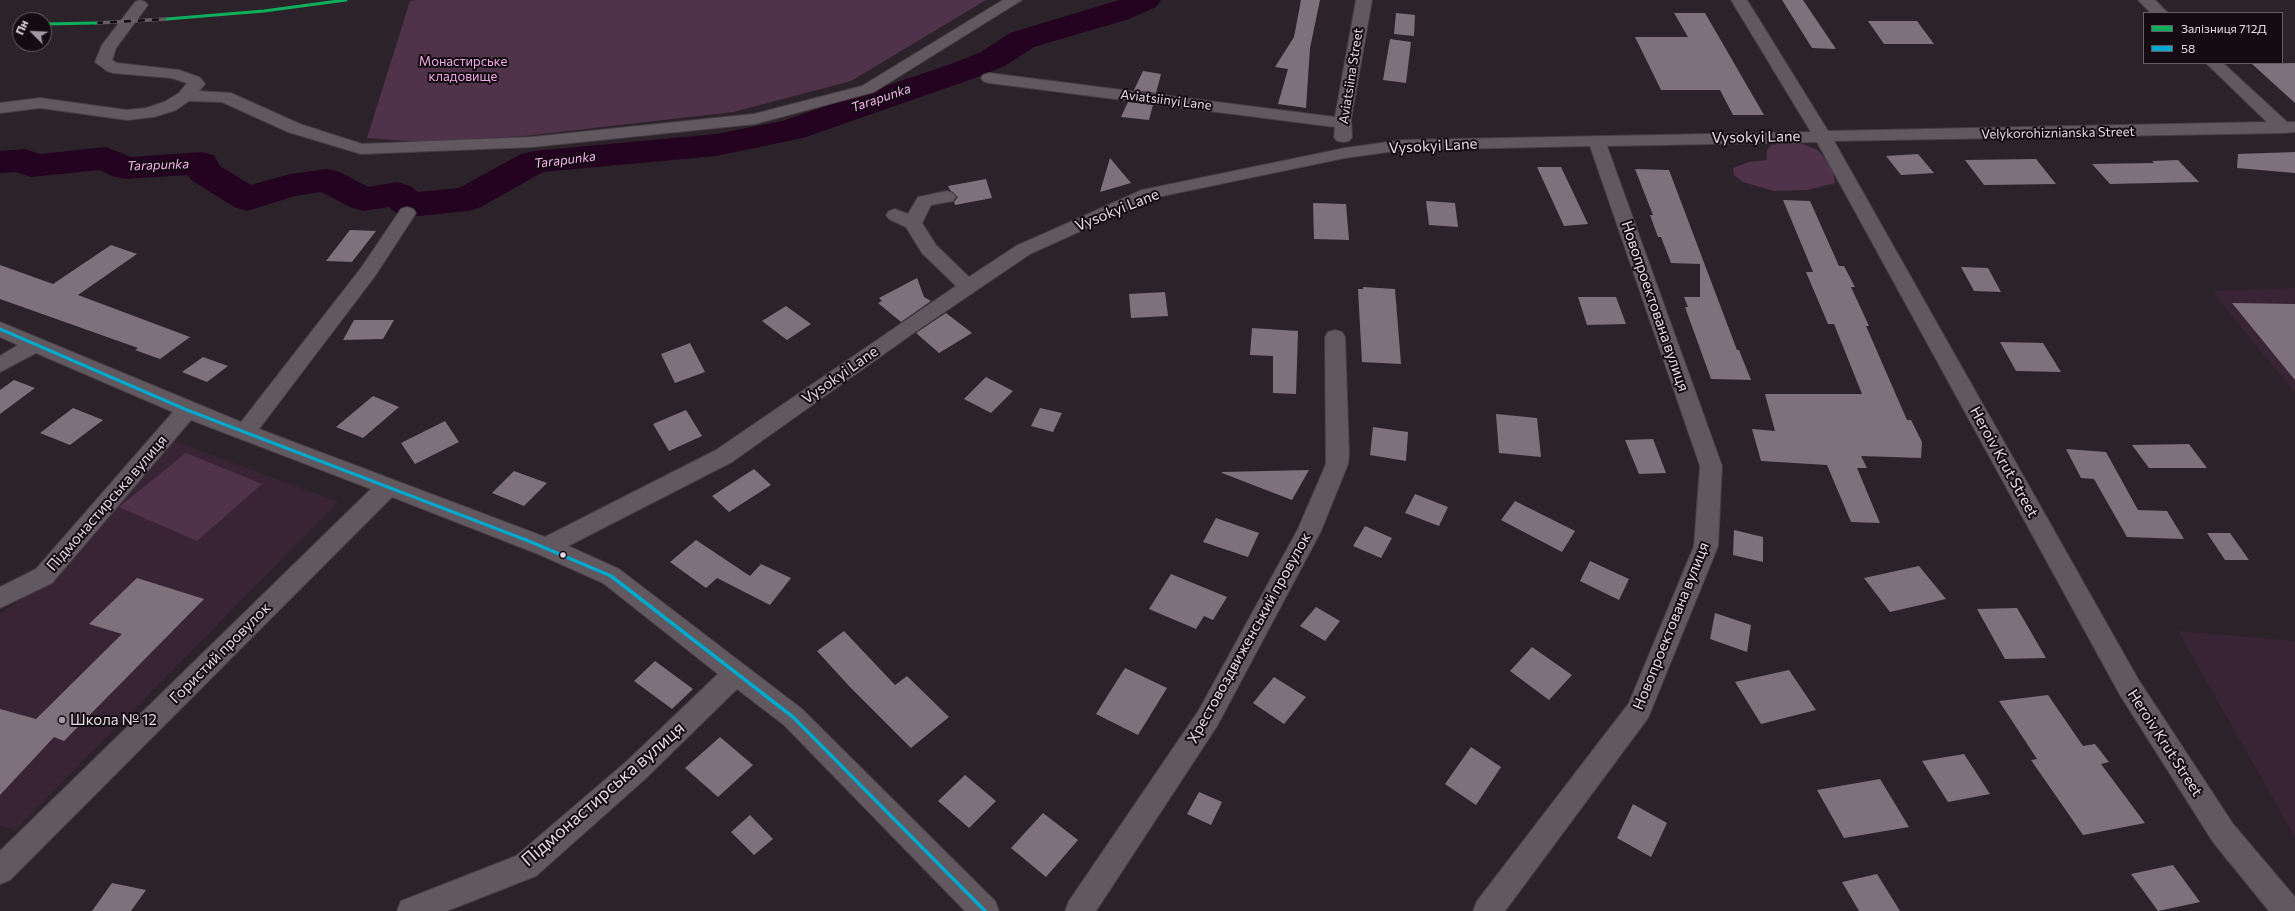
<!DOCTYPE html>
<meta charset="utf-8">
<style>
body{margin:0}
#map{position:relative;width:2295px;height:911px;overflow:hidden;background:#2c232a;font-family:Commissioner,sans-serif}
canvas{display:block}
.legend{position:absolute;left:2143px;top:12px;width:140px;height:52px;box-sizing:border-box;background:#130c12;border:1px solid #675e65;margin:0;padding:5px 7px;list-style:none;font-size:12px;color:#e5d9e2}
.legend li{display:flex;align-items:center;gap:8px;height:20px}
.legend b{width:20px;border:1px solid #675e65}
.north{position:absolute;left:12px;top:12px;width:40px;height:40px;box-sizing:border-box;background:#130c12;border:1px solid #675e65;border-radius:50%;rotate:294deg;font-size:11px;font-weight:700;line-height:16px;text-align:center;color:#e5d9e2}
.north::after{content:'';display:block;margin:auto;width:14px;height:18px;background:#a499a2;clip-path:polygon(50% 0,100% 100%,50% 72%,0 100%)}
</style>
<div id="map">
<canvas width="2295" height="911"></canvas>
<ul class="legend">
<li><b style="height:5px;background:#0daf5c"></b>Залізниця 712Д</li>
<li><b style="height:5px;background:#00a9ce"></b>58</li>
</ul>
<div class="north">Пн</div>
</div>
<script>
const g = document.querySelector('canvas').getContext('2d');
g.lineJoin = 'round';
function fillPath(path, color) { g.fillStyle = color; g.fill(path, 'evenodd'); }
const shape = rows => new Path2D(rows.map(r => 'M' + r).join(''));
function stroke(path, color, width, dash) { g.strokeStyle = color; g.lineWidth = width; g.lineCap = dash ? 'butt' : 'round'; g.setLineDash(dash || []); g.stroke(path); }
function label(font, color, halo, rows, align = 'center') {
  g.font = font + ' Commissioner,sans-serif'; g.lineWidth = 4; g.setLineDash([]); g.textBaseline = 'middle'; g.strokeStyle = halo; g.fillStyle = color; for (const [text, x, y, turn = 0] of rows) {
    g.save(); g.translate(x, y); g.rotate((+turn || 0) * Math.PI / 180); g.textAlign = isNaN(turn) ? turn : align; if (halo) g.strokeText(text, 0, 0); g.fillText(text, 0, 0); g.restore();
  }
}
const built = shape([
 [2295,288,2295,393,2212,291],
 [171,440,338,502,15,830,0,825,0,614,53,576],
 [2178,631,2295,641,2295,837]
]);
const green = shape([
 [418,0,986,0,851,81,733,112,524,136,422,142,367,138,410,1],
 [1784,143,1800,143,1818,150,1832,168,1835,183,1807,190,1774,191,1743,182,1734,175,1733,168,1749,162,1767,160,1767,150,1772,145],
 [186,453,262,484,197,541,119,507]
]);
const river = shape([
 [1119,0,1161,0,1156,7,1129,19,1034,47,1005,66,975,78,803,138,716,156,543,172,481,207,468,211,409,217,396,213,389,207,363,211,350,207,321,192,295,196,247,211,234,207,191,180,188,175,125,179,112,176,100,170,31,177,16,172,0,173,0,151,25,149,40,154,106,147,131,157,201,152,214,155,220,166,251,185,290,174,327,169,340,172,368,187,397,182,410,186,418,192,459,188,521,154,534,151,716,134,782,121,951,64,981,52,1010,33,1119,0]
]);
const building = shape([
 [1301,0,1320,0,1310,48,1306,108,1278,104,1288,69,1275,67,1294,37],
 [1782,0,1803,0,1836,49,1812,48],
 [1396,13,1415,15,1414,36,1394,34],
 [1674,13,1705,13,1764,115,1733,115,1720,90,1661,90,1635,37,1688,37],
 [1868,21,1917,21,1934,44,1884,44],
 [1390,39,1411,42,1406,83,1383,80],
 [2295,63,2295,103,2252,64],
 [1143,71,1161,74,1156,93,1134,90],
 [1128,102,1153,105,1149,120,1121,117],
 [2295,152,2295,173,2237,168,2238,154],
 [1918,154,1934,173,1901,175,1886,156],
 [1110,158,1131,183,1100,192],
 [2036,159,2056,184,1984,185,1965,160],
 [2178,160,2199,182,2110,184,2092,164,2154,163,2152,161],
 [1537,167,1561,167,1588,224,1564,226],
 [1635,169,1669,170,1737,350,1739,350,1751,380,1711,379,1685,307,1688,307,1684,297,1700,297,1700,264,1671,263,1661,237,1658,237,1650,215,1653,215],
 [986,179,992,198,955,205,954,202,958,197,950,190,948,186],
 [1783,200,1810,201,1839,266,1844,266,1855,287,1851,287,1869,326,1866,326,1907,420,1911,420,1922,442,1921,458,1861,456,1867,468,1857,468,1880,523,1851,522,1827,465,1761,461,1752,429,1775,431,1765,394,1862,394,1834,324,1828,324,1806,272,1813,272],
 [1426,201,1455,203,1458,227,1429,225],
 [1313,203,1346,204,1349,240,1314,239],
 [350,230,376,231,352,262,326,261],
 [111,245,137,254,78,295,190,337,160,359,135,350,138,348,0,299,0,265,53,284],
 [1961,267,1988,268,2001,292,1974,291],
 [917,278,924,297,931,301,901,322,878,303,882,301,879,298],
 [1363,287,1395,289,1401,364,1362,362,1358,289,1363,289],
 [1165,292,1168,316,1131,318,1129,294],
 [1578,297,1616,297,1626,324,1587,325],
 [2232,303,2295,304,2295,380],
 [786,306,811,324,787,340,762,321],
 [946,313,972,333,939,353,916,333],
 [354,320,394,320,383,339,343,340],
 [1252,328,1298,331,1296,394,1273,393,1273,356,1250,355],
 [2000,342,2043,343,2061,372,2016,371],
 [690,343,705,372,675,383,661,354],
 [203,357,228,366,207,382,182,372],
 [986,377,1013,391,991,413,964,399],
 [14,380,35,388,0,414,0,390],
 [373,396,399,407,363,438,336,427],
 [73,408,103,420,70,445,40,433],
 [1040,408,1062,413,1053,432,1031,426],
 [686,410,702,436,669,451,653,424],
 [1496,414,1537,418,1541,457,1499,453],
 [445,421,459,442,415,464,401,443],
 [1373,427,1408,432,1406,461,1370,455],
 [1653,439,1666,473,1639,474,1625,440],
 [2189,444,2207,468,2149,468,2132,445],
 [2066,449,2106,452,2138,510,2167,511,2184,539,2127,537,2094,479,2081,478],
 [754,469,771,485,729,512,712,496],
 [1309,470,1292,500,1222,473,1222,472],
 [514,471,547,483,524,506,492,493],
 [1415,494,1448,507,1439,526,1405,513],
 [1515,501,1575,531,1562,552,1501,520],
 [1216,518,1259,533,1248,557,1203,542],
 [1365,526,1392,538,1381,558,1353,546],
 [1734,530,1763,537,1763,562,1733,555],
 [2207,533,2230,533,2249,560,2225,560],
 [696,540,750,576,761,564,791,578,770,605,717,578,706,588,670,562],
 [1590,561,1629,579,1619,600,1580,581],
 [1919,566,1946,599,1890,612,1864,578],
 [1171,574,1227,597,1213,620,1204,616,1196,629,1149,609],
 [137,578,204,599,64,741,54,737,0,795,0,709,36,719,122,634,89,624],
 [1316,607,1340,621,1325,641,1300,626],
 [2017,608,2046,658,2005,659,1977,609],
 [1715,613,1751,625,1747,652,1710,639],
 [844,631,895,685,907,676,949,717,911,748,849,686,817,651],
 [1532,647,1572,675,1549,700,1510,671],
 [655,661,693,689,672,709,634,681],
 [1125,668,1167,688,1138,735,1096,714],
 [1789,670,1816,710,1761,724,1735,682],
 [1274,677,1306,697,1284,724,1253,703],
 [2048,695,2083,746,2095,744,2109,762,2101,764,2145,823,2083,835,2031,760,2037,759,1999,701],
 [720,737,753,765,718,797,685,768],
 [1471,747,1501,767,1476,805,1445,784],
 [1964,754,1990,794,1948,802,1922,761],
 [965,775,996,801,969,828,938,801],
 [1880,779,1909,827,1844,838,1817,790],
 [1199,792,1222,802,1211,825,1187,814],
 [1633,804,1667,823,1651,857,1617,838],
 [1043,813,1078,840,1046,877,1011,848],
 [750,815,773,839,754,855,731,832],
 [2173,865,2200,902,2158,911,2131,874],
 [1877,874,1900,911,1859,911,1842,882],
 [112,883,146,890,131,911,92,911]
]);
const minor = shape([
 [140,0,145,2,148,5,116,48,112,60,117,63,179,70,199,77,203,81,205,84,199,91,231,93,300,124,362,144,532,137,754,114,862,86,1003,0,1022,0,874,92,755,124,532,147,361,154,288,132,222,102,189,101,176,110,154,117,127,120,40,108,0,113,0,103,40,98,127,110,146,108,164,102,179,93,187,83,171,78,113,73,107,71,95,62,102,45,135,2,140,0],
 [1356,0,1372,0,1351,119,1352,137,1349,141,1343,142,1337,141,1334,137,1335,127,989,83,983,81,981,78,983,75,989,73,1335,117,1356,0],
 [1731,0,1747,0,1828,131,2267,122,2206,63,2223,63,2287,122,2295,122,2295,132,2283,133,1834,141,2138,679,2233,824,2295,897,2295,911,2269,911,2213,842,2120,695,1817,142,1607,146,1722,466,1718,546,1648,718,1505,911,1473,911,1477,901,1629,703,1694,546,1700,466,1590,146,1402,150,1345,158,1153,198,1030,254,915,332,732,462,568,546,619,569,802,709,995,901,999,911,965,911,784,725,737,689,645,779,536,876,447,911,397,911,401,901,516,856,627,761,718,674,603,583,538,554,392,497,10,880,0,884,0,851,371,489,191,420,52,583,0,608,0,587,36,569,173,412,36,353,0,372,0,356,18,345,0,337,0,322,241,422,361,268,401,209,407,207,413,209,416,213,375,276,259,429,545,537,716,450,956,286,922,253,906,227,889,219,886,215,889,211,895,209,908,214,918,197,947,191,953,193,956,197,953,201,931,205,922,223,936,245,969,277,1016,246,1142,190,1345,148,1402,140,1811,132,1731,0],
 [2138,0,2155,0,2168,13,2151,13,2138,0],
 [1335,330,1342,332,1345,337,1349,454,1348,464,1321,531,1217,726,1096,911,1065,911,1069,901,1199,710,1298,529,1326,464,1325,337,1328,332,1335,330]
]);
const rail = shape([
 [96,23,167,19]
]);
const bus1Far1 = shape([
 [0,329,187,410,526,540]
]);
const bus1 = shape([
 [524,539,611,576,793,717,985,911]
]);
const rail1 = shape([
 [167,19,264,11,346,0],
 [44,24,96,23]
]);
const markers = [
 [563,555,3.5,"#e5d9e2"],
 [62,720,4,"#a499a2"]
];
const farParknames = [
 ["Монастирське",463,62],
 ["кладовище",463,77]
];
const farStreetnames = [
 ["Aviatsiina Street",1351,76,-81],
 ["Aviatsiinyi Lane",1166,100,7],
 ["Velykorohiznianska Street",2058,133,-1]
];
const farWaternames = [
 ["Tarapunka",881,98,-19],
 ["Tarapunka",565,160,-7],
 ["Tarapunka",158,165,-2]
];
const streetNames = [
 ["Vysokyi Lane",1756,137,-1],
 ["Vysokyi Lane",1433,146,-3],
 ["Vysokyi Lane",1117,210,-22],
 ["Новопроектована вулиця",1655,306,71],
 ["Vysokyi Lane",840,375,-35],
 ["Heroiv Krut Street",2004,462,61],
 ["Підмонастирська вулиця",107,503,-49],
 ["Новопроектована вулиця",1671,626,-68],
 ["Хрестовоздвиженський провулок",1249,638,-61],
 ["Гористий провулок",220,653,-45],
 ["Heroiv Krut Street",2165,743,57]
];
const poiNames = [
 ["Школа № 12",70,720]
];
const nearStreetnames = [
 ["Підмонастирська вулиця",603,794,-41]
];
fillPath(built, '#392435');
fillPath(green, '#50334b');
fillPath(river, '#240320');
fillPath(building, '#7f717c');
stroke(minor, '#463e44', 2);
fillPath(minor, '#61595f');
stroke(rail, '#655e64', 3.5);
stroke(rail, '#130c12', 2.5, [7]);
stroke(bus1Far1, '#00a9ce', 3);
stroke(bus1, '#00a9ce', 3.5);
stroke(rail1, '#0daf5c', 3);
for (const [x, y, r, color] of markers) { const dot = new Path2D(); dot.arc(x, y, r, 0, 2 * Math.PI); g.fillStyle = color; g.fill(dot); stroke(dot, '#130c12', 1.5); }
label('13px', '#f2a9e4', '#130c12', farParknames);
label('13px', '#e5d9e2', '#130c12', farStreetnames);
label('italic 13px', '#feb5f0', '#130c12', farWaternames);
label('15px', '#e5d9e2', '#130c12', streetNames);
label('15px', '#e5d9e2', '#130c12', poiNames, 'left');
label('18px', '#e5d9e2', '#130c12', nearStreetnames);
</script>
